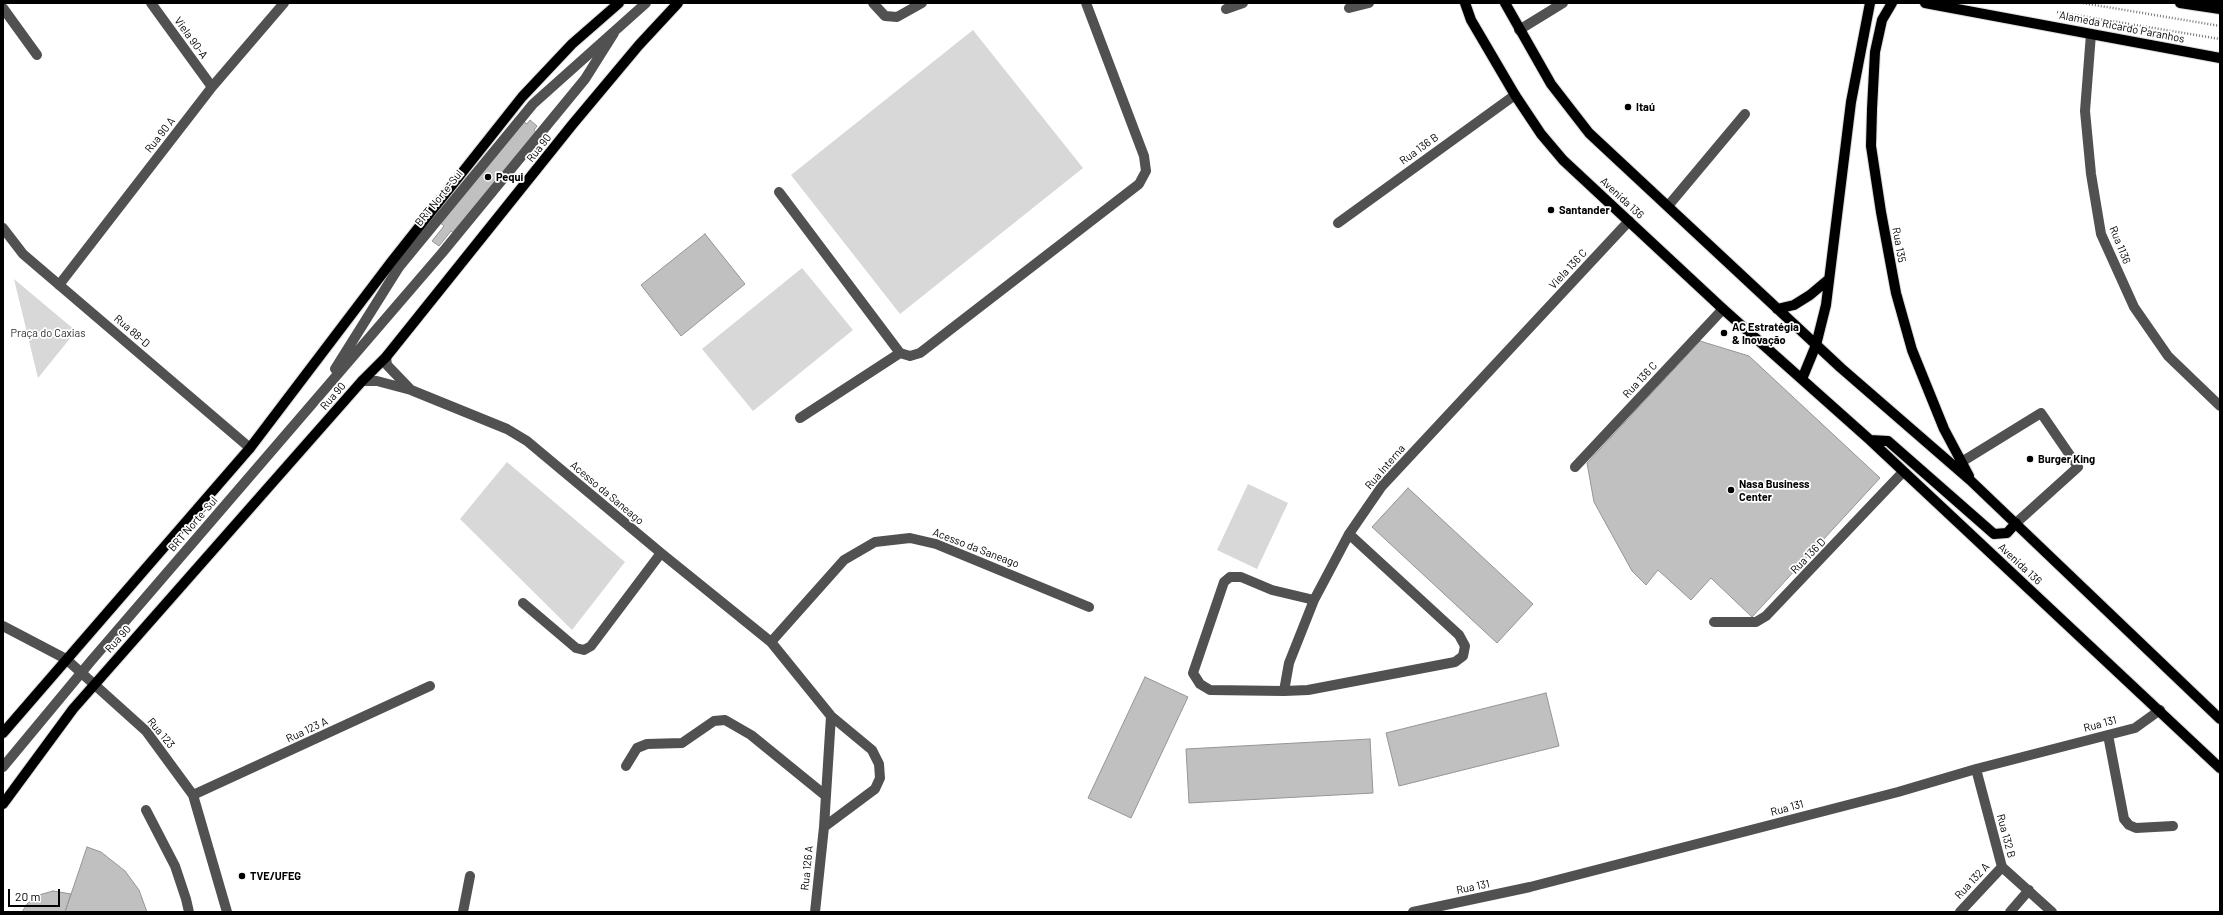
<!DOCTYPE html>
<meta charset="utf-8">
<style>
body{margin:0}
#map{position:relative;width:2223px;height:915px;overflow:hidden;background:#fff;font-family:Barlow,sans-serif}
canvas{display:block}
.frame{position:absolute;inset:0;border:4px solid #000;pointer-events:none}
.scale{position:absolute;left:8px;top:889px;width:52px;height:18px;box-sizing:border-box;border:2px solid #000;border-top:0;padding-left:5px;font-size:12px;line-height:14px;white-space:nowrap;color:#000;-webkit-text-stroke:3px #fff;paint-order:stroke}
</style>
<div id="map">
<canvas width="2223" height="915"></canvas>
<div class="frame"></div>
<div class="scale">20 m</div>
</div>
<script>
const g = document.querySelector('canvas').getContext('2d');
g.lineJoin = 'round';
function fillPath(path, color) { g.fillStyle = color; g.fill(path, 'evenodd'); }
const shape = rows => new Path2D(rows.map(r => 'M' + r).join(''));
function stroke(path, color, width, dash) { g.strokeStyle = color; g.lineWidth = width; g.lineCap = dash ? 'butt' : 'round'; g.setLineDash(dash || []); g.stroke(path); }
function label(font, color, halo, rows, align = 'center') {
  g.font = font + ' Barlow,sans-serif'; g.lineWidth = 3.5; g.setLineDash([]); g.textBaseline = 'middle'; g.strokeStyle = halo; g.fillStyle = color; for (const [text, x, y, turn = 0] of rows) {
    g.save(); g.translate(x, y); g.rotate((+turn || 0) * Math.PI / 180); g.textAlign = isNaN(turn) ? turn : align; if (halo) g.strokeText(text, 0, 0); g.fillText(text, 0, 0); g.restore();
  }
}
const green = shape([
 [973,30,1083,168,900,314,791,175],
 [802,268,853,330,753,411,702,349],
 [14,279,76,331,38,378],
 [507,462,625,562,572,630,460,519],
 [1248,484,1288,503,1257,569,1217,550]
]);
const building = shape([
 [521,119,527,124,530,120,537,126,534,130,537,133,455,234,451,231,439,246,432,241,444,226,438,221,521,119],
 [705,234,745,284,681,336,641,285,705,234],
 [1700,341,1749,356,1880,478,1752,617,1711,578,1691,600,1658,570,1646,585,1632,571,1594,502,1587,463,1700,341],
 [1408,488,1533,604,1497,643,1372,527,1408,488],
 [1145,677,1188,697,1131,818,1088,798,1145,677],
 [1546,693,1559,746,1399,786,1386,733,1546,693],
 [1370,739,1373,793,1189,803,1186,749,1370,739],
 [87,847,101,852,125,871,139,890,147,912,65,912,87,847],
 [53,891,71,894,65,912,22,912,27,904,39,895,53,891]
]);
const path = shape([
 [2083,3,2220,26],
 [2057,12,2220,39]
]);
const minor = shape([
 [151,3,212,87],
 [873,3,885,16,897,17,922,3],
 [3,8,37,55],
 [1349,8,1369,3],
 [1226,9,1243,3],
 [1519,30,1563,3],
 [2091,34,2085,111,2091,174,2101,234,2134,307,2168,356,2220,406],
 [779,192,900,353],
 [1668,206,1745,114],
 [1338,223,1515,95],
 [3,228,23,254,250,448],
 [59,285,212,87,284,3],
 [386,357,387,365,411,390],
 [335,369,399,267,533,104,646,3],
 [362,381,377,381,411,390,507,429,527,441,661,553,771,642,831,716,872,750,879,764,880,778,875,789,824,827],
 [800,418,900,353,910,356,920,353,1139,184,1146,171,1144,156,1086,3],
 [1955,466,2041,413,2078,467,2016,523],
 [1575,467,1723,309],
 [1349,534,1459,635,1465,646,1463,656,1455,662,1308,690,1284,691,1289,663,1314,600,1349,534,1382,486,1629,221],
 [523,603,576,648,584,650,591,646,661,553],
 [1714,622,1756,622,1766,616,1903,472],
 [3,626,66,659,146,731,193,795,227,912],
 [771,642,844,560,875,542,910,538,936,544,1089,607],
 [1284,691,1210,690,1200,684,1193,673,1224,582,1230,577,1241,577,1272,590,1314,600],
 [2108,735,2124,819,2129,825,2136,828,2173,826],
 [626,766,637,748,647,744,682,743,714,721,725,720,751,735,826,796],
 [3,767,91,661,442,253,585,79,614,33],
 [1976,769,2002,867,2052,912],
 [193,795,430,686],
 [146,810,175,866,186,899,189,912],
 [463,912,470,876],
 [815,912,824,827,831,716],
 [1413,912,1530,887,1898,792,1976,769,2135,728,2160,710],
 [1960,912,2002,867],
 [2010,912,2029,890]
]);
const major = shape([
 [1465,3,1471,20,1515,95,1541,134,1563,160,1723,309,1870,440,2220,768],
 [1505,3,1551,84,1589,133,1841,368,1970,480,2220,719],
 [1892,3,1882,20,1875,52,1872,109,1871,146,1881,212,1896,293,1912,350,1944,429,1969,476],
 [1925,3,2220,58],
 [2180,3,2220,9],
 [1777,309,1794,305,1810,295,1829,279],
 [1802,379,1816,345,1826,305,1851,102,1870,3],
 [1870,440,1888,441,1994,534,2007,533,2016,523],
 [3,733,250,448,392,261,522,97,572,44,619,3],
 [3,804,73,709,362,381,386,357,572,125,639,45,678,3]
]);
const markers = [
 [1628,107,4,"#000"],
 [488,177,4,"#000"],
 [1551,210,4,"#000"],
 [1724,333,4,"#000"],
 [2030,459,4,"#000"],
 [1731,490,4,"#000"],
 [242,876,4,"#000"]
];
const streetNames = [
 ["Alameda Ricardo Paranhos",2122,27,11],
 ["Viela 90-A",191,38,54],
 ["Rua 90 A",160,135,-52],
 ["Rua 90",539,148,-52],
 ["Rua 136 B",1419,149,-36],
 ["BRT Norte-Sul",439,198,-51],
 ["Avenida 136",1622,198,43],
 ["Rua 135",1899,245,80],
 ["Rua 1136",2120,245,68],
 ["Viela 136 C",1568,269,-47],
 ["Rua 88-D",132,331,41],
 ["Rua 136 C",1640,380,-47],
 ["Rua 90",333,396,-49],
 ["Rua Interna",1385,467,-49],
 ["Acesso da Saneago",607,493,40],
 ["BRT Norte-Sul",193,524,-49],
 ["Acesso da Saneago",976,548,21],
 ["Rua 136 D",1808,556,-46],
 ["Avenida 136",2020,564,43],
 ["Rua 90",118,639,-48],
 ["Rua 131",2100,724,-15],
 ["Rua 123 A",307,730,-25],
 ["Rua 123",161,733,50],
 ["Rua 131",1787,808,-15],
 ["Rua 132 B",2006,836,75],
 ["Rua 126 A",807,868,-84],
 ["Rua 132 A",1972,881,-47],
 ["Rua 131",1473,887,-12]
];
const poiNames = [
 ["Itaú",1636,107],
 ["Pequi",496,177],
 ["Santander",1559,210],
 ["AC Estratégia",1732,327],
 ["& Inovação",1732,340],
 ["Burger King",2038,459],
 ["Nasa Business",1739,484],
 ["Center",1739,497],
 ["TVE/UFEG",250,876]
];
const parkNames = [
 ["Praça do Caxias",48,333]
];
fillPath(green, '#d8d8d8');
fillPath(building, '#c0c0c0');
stroke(building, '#959595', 1);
stroke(major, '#dbdbdb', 12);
stroke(path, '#737373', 2.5, [1, 2]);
stroke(minor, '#515151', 10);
stroke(major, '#000', 10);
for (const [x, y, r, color] of markers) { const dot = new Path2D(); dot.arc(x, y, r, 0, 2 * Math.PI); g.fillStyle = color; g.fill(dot); stroke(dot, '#fff', 1.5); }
label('11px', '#000', '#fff', streetNames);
label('bold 11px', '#000', '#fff', poiNames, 'left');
label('11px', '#2f2f2f', '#fff', parkNames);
</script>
